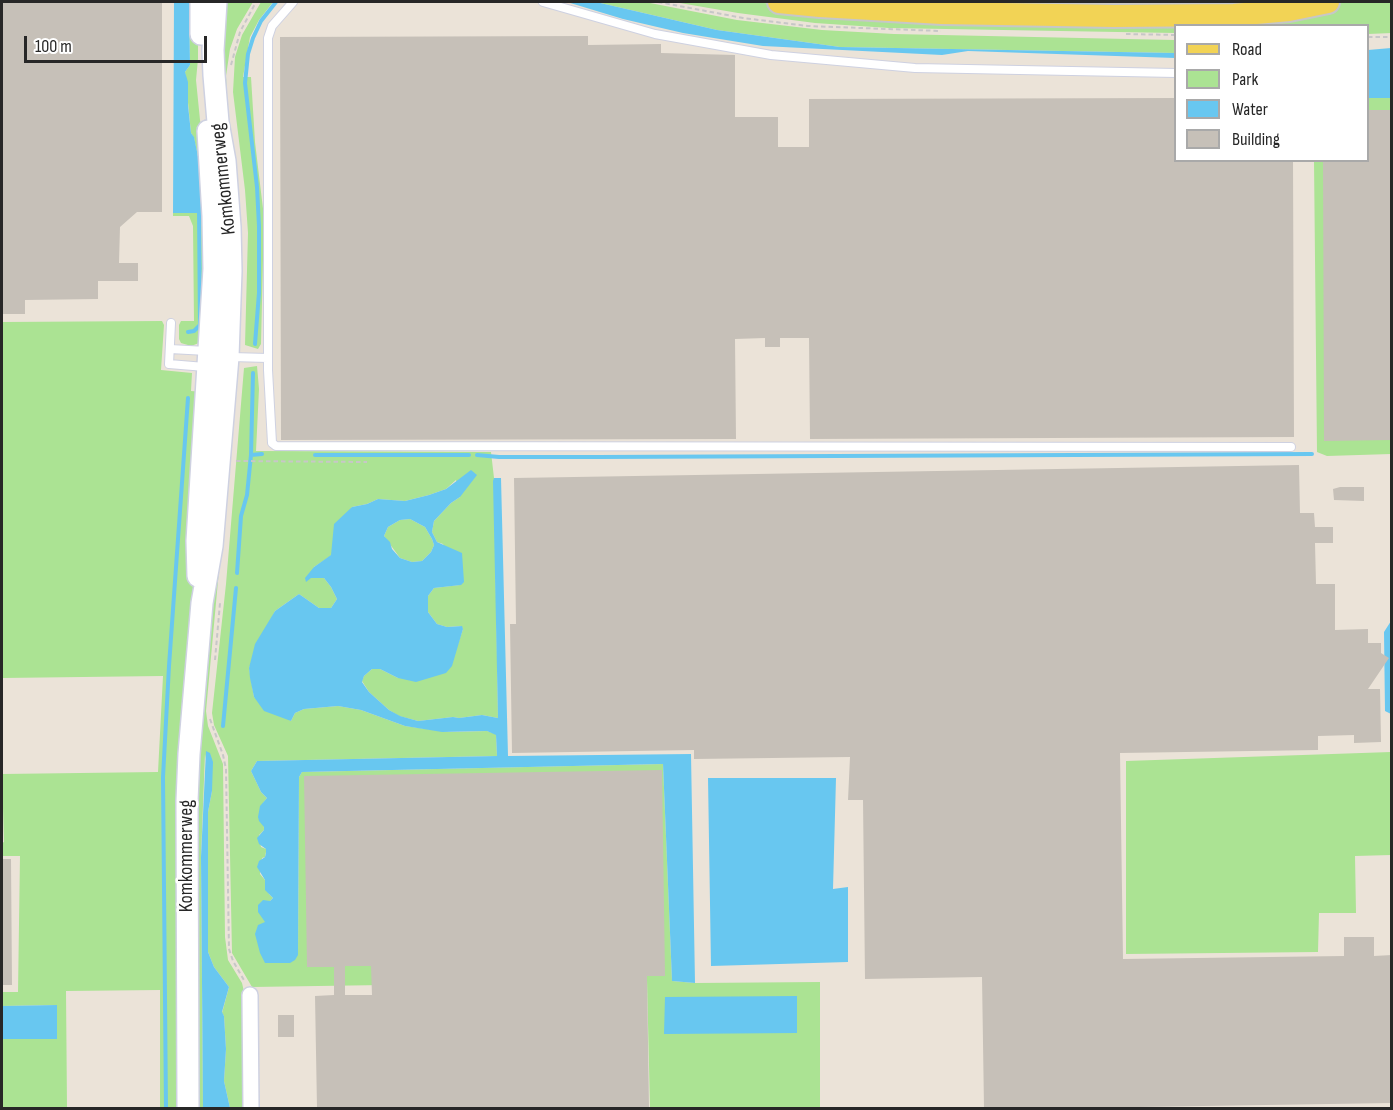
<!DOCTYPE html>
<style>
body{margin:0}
#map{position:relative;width:1393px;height:1110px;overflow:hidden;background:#ebe3d8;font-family:"Sofia Sans Condensed",sans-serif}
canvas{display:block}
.frame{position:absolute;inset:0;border:3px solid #272727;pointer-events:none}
.legend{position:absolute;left:1174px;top:24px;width:195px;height:138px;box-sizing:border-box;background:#fff;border:2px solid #a9a9a9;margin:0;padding:8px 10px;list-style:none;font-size:18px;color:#272727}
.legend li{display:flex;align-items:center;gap:12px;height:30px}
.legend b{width:30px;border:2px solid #a9a9a9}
.scale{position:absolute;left:24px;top:36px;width:183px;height:27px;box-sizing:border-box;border:3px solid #272727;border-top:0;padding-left:8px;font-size:18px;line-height:21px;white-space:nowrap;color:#272727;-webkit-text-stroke:4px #fff;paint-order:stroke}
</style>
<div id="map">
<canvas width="1393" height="1110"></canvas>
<div class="frame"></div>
<ul class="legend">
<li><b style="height:8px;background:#f2d355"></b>Road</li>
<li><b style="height:16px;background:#abe393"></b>Park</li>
<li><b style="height:16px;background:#68c7f0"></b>Water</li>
<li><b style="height:16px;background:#c6c0b8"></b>Building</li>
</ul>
<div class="scale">100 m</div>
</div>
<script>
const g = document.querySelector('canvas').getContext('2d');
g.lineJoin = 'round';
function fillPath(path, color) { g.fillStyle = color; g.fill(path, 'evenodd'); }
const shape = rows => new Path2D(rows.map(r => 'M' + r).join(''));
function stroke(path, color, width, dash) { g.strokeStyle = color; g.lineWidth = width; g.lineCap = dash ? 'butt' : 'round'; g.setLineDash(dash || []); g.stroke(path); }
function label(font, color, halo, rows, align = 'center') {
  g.font = font + ' "Sofia Sans Condensed",sans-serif'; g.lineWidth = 5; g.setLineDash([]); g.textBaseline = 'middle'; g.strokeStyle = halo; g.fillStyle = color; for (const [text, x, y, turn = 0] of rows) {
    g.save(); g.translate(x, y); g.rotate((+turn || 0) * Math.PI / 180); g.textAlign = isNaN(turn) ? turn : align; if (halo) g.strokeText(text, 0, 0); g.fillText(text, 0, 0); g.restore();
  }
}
const green = shape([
 [189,2,198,2,198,59,196,80,200,120,206,148,209,181,199,343,191,346,181,343,179,339,179,325,181,321,194,321,193,226,189,216,173,216,173,213,203,213,201,171,194,138,191,133,185,72,190,65],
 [221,2,253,2,237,29,230,49,226,76,228,117,241,221,239,346,233,338],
 [261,2,273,2,259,20,250,37,243,77,251,77,255,142,264,217,261,344,258,349,245,345,248,233,245,190,233,92,235,57,242,35],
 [596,2,645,2,737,20,822,30,894,34,1175,40,1175,53,840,47,717,30],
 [674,2,755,2,810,8,1299,11,1344,2,1391,2,1392,33,1368,34,1368,26,1176,26,1175,33,889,28,815,23,738,13],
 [1368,98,1391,98,1391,454,1327,456,1317,452,1314,161,1368,160],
 [162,321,164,325,161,370,192,373,191,391,203,392,192,615,181,1108,160,1108,160,990,66,991,67,1108,2,1108,2,1039,57,1039,57,1005,2,1006,2,992,18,992,20,856,2,856,2,843,4,842,2,774,158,772,163,676,2,678,2,322],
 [257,366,259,389,256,451,491,452,494,478,498,718,482,715,459,718,453,717,418,721,399,716,389,710,369,692,362,681,364,676,372,669,380,669,398,678,458,644,463,629,461,626,447,627,437,624,428,612,428,596,434,588,460,585,443,544,437,542,432,532,434,521,451,503,460,497,456,480,446,489,429,495,405,501,378,499,367,504,352,507,332,555,314,567,311,578,324,578,331,587,337,599,331,608,319,608,299,594,275,611,249,668,254,697,291,721,295,713,304,709,338,706,361,710,405,726,449,732,487,731,496,734,497,756,257,761,251,771,261,792,267,798,263,803,264,830,259,835,261,847,266,849,266,852,265,857,262,858,260,874,265,880,269,894,273,898,270,901,265,922,298,955,299,777,302,772,663,764,672,981,695,983,820,982,820,1108,650,1108,647,981,252,987,232,953,228,756,214,725,212,713,226,584,244,368],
 [235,397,206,711,208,726,223,764,225,937,228,960,242,983,245,996,244,1086,243,1108,230,1108,224,1081,226,1049,224,1016,222,1013,229,987,214,967,208,952,208,812,212,791,205,754,201,857,203,1108,196,1108,198,730],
 [410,519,425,527,432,539,434,545,431,552,422,561,412,562,400,558,384,536,388,527,400,520],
 [1391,752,1391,855,1355,856,1356,913,1319,913,1318,952,1126,954,1126,761]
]);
const water = shape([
 [174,2,189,2,190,65,185,72,188,82,188,105,191,133,194,137,201,171,203,213,173,213],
 [567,2,596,2,717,30,840,47,1175,53,1175,58,968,51,942,55,763,46,683,33,623,19],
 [1391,48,1391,98,1368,98,1368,50],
 [471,470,477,475,460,497,451,503,434,521,432,532,437,542,462,553,464,582,461,585,434,588,428,596,428,612,437,624,447,627,462,626,463,629,452,666,446,673,416,682,398,678,380,669,372,669,364,676,362,682,369,692,389,710,400,716,418,721,453,717,459,718,482,715,498,718,493,481,494,478,501,478,508,756,691,754,695,983,672,981,663,764,302,772,299,777,298,955,295,960,290,963,265,963,260,953,255,934,258,925,265,922,258,912,258,905,263,900,270,901,273,898,265,890,265,880,257,867,259,861,265,857,266,853,266,849,259,844,257,838,264,830,264,827,259,821,258,817,260,806,267,798,261,792,251,771,257,761,497,756,496,735,487,731,442,732,405,726,361,710,338,706,304,709,295,713,291,721,264,711,254,697,250,678,249,668,255,644,275,611,299,594,319,608,331,608,337,599,331,587,324,578,311,578,306,582,305,578,314,567,331,555,334,524,352,507,367,504,378,499,405,501,429,495,446,489],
 [410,519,425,527,432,539,434,545,431,552,422,561,412,562,400,558,392,549,390,542,384,536,388,527,400,520],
 [1391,621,1391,714,1385,711,1384,632],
 [206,751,210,753,213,762,212,791,208,812,208,952,214,967,229,987,222,1012,224,1016,226,1049,224,1081,230,1108,203,1108,201,857],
 [708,778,836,778,833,889,848,887,848,962,711,966],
 [797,996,797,1033,664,1034,665,997],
 [57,1005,57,1039,2,1039,2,1006]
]);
const stream = shape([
 [188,332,194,331,200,325,199,210],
 [255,344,259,293,259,226,257,187,245,83,248,54,253,38,261,21,276,2],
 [251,455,262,454],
 [315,455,469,455],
 [477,455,499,457,598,457,1312,454],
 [237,573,241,516,247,495,251,455,253,373],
 [223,726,236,588],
 [166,1108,163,777,169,666,188,398]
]);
const building = shape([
 [2,2,162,2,162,212,137,212,120,227,119,263,138,263,138,281,98,281,98,299,25,300,25,314,2,314],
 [588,36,588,45,661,44,661,53,735,55,735,117,778,117,778,147,809,147,809,99,1176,98,1176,160,1293,160,1294,437,810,439,809,338,780,338,780,347,765,347,765,338,735,339,736,439,281,440,280,37],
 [1368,110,1392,110,1392,440,1324,441,1323,160,1368,160],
 [1299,465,1300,513,1314,513,1315,527,1333,527,1333,543,1315,543,1316,584,1335,584,1335,630,1368,629,1368,643,1381,643,1381,653,1389,658,1368,689,1380,689,1381,742,1354,743,1354,735,1318,736,1318,750,1120,753,1123,959,1344,956,1344,937,1374,937,1374,956,1392,955,1392,1103,1140,1107,1140,1108,984,1108,982,977,865,979,863,800,848,800,850,757,694,759,694,750,512,753,510,624,516,624,514,478],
 [1340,487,1364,487,1364,501,1334,500,1333,489],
 [662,770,665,976,647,976,649,1108,317,1108,315,996,334,995,334,967,307,967,304,776],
 [345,966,371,966,372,995,345,995],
 [2,859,11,859,12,985,2,985],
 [278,1015,294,1015,294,1037,278,1037]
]);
const path = shape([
 [658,2,743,18,808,26,941,31],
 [1126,34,1176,35],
 [1368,37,1392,37],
 [231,65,240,32,256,2],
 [236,461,367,462],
 [215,660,220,603],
 [210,719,223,755,226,769,229,949,233,961,245,982]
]);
const lane = shape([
 [293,2,272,26,268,38,268,370,272,443,276,446,1291,447],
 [543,2,655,34,771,55,915,68,1176,73],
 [171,323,169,364,205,367],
 [170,349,207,351],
 [231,357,268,358]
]);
const street = shape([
 [250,995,251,1108]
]);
const secondary = shape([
 [201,34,201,2],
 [198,576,197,541,214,269,213,216,208,131],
 [188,1108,187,801,189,754,202,603,212,546,228,357,231,271,230,227,225,161,218,122,214,75,213,50,216,2]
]);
const primary = shape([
 [779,2,820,6,942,13,1114,16,1234,15,1289,10,1328,2]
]);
const streetNames = [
 ["Komkommerweg",224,179,-96],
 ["Komkommerweg",187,856,-90]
];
fillPath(green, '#abe393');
fillPath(water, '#68c7f0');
stroke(stream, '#68c7f0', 4);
fillPath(building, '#c6c0b8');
stroke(lane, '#ced1e1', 10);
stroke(street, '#ced1e1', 18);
stroke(secondary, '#ced1e1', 24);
stroke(primary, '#c7c7c7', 26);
stroke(path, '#c7c7c7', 2, [4.5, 3]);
stroke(lane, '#fff', 8);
stroke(street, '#fff', 15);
stroke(secondary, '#fff', 21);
stroke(primary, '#f2d355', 22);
label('20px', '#272727', '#fff', streetNames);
</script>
